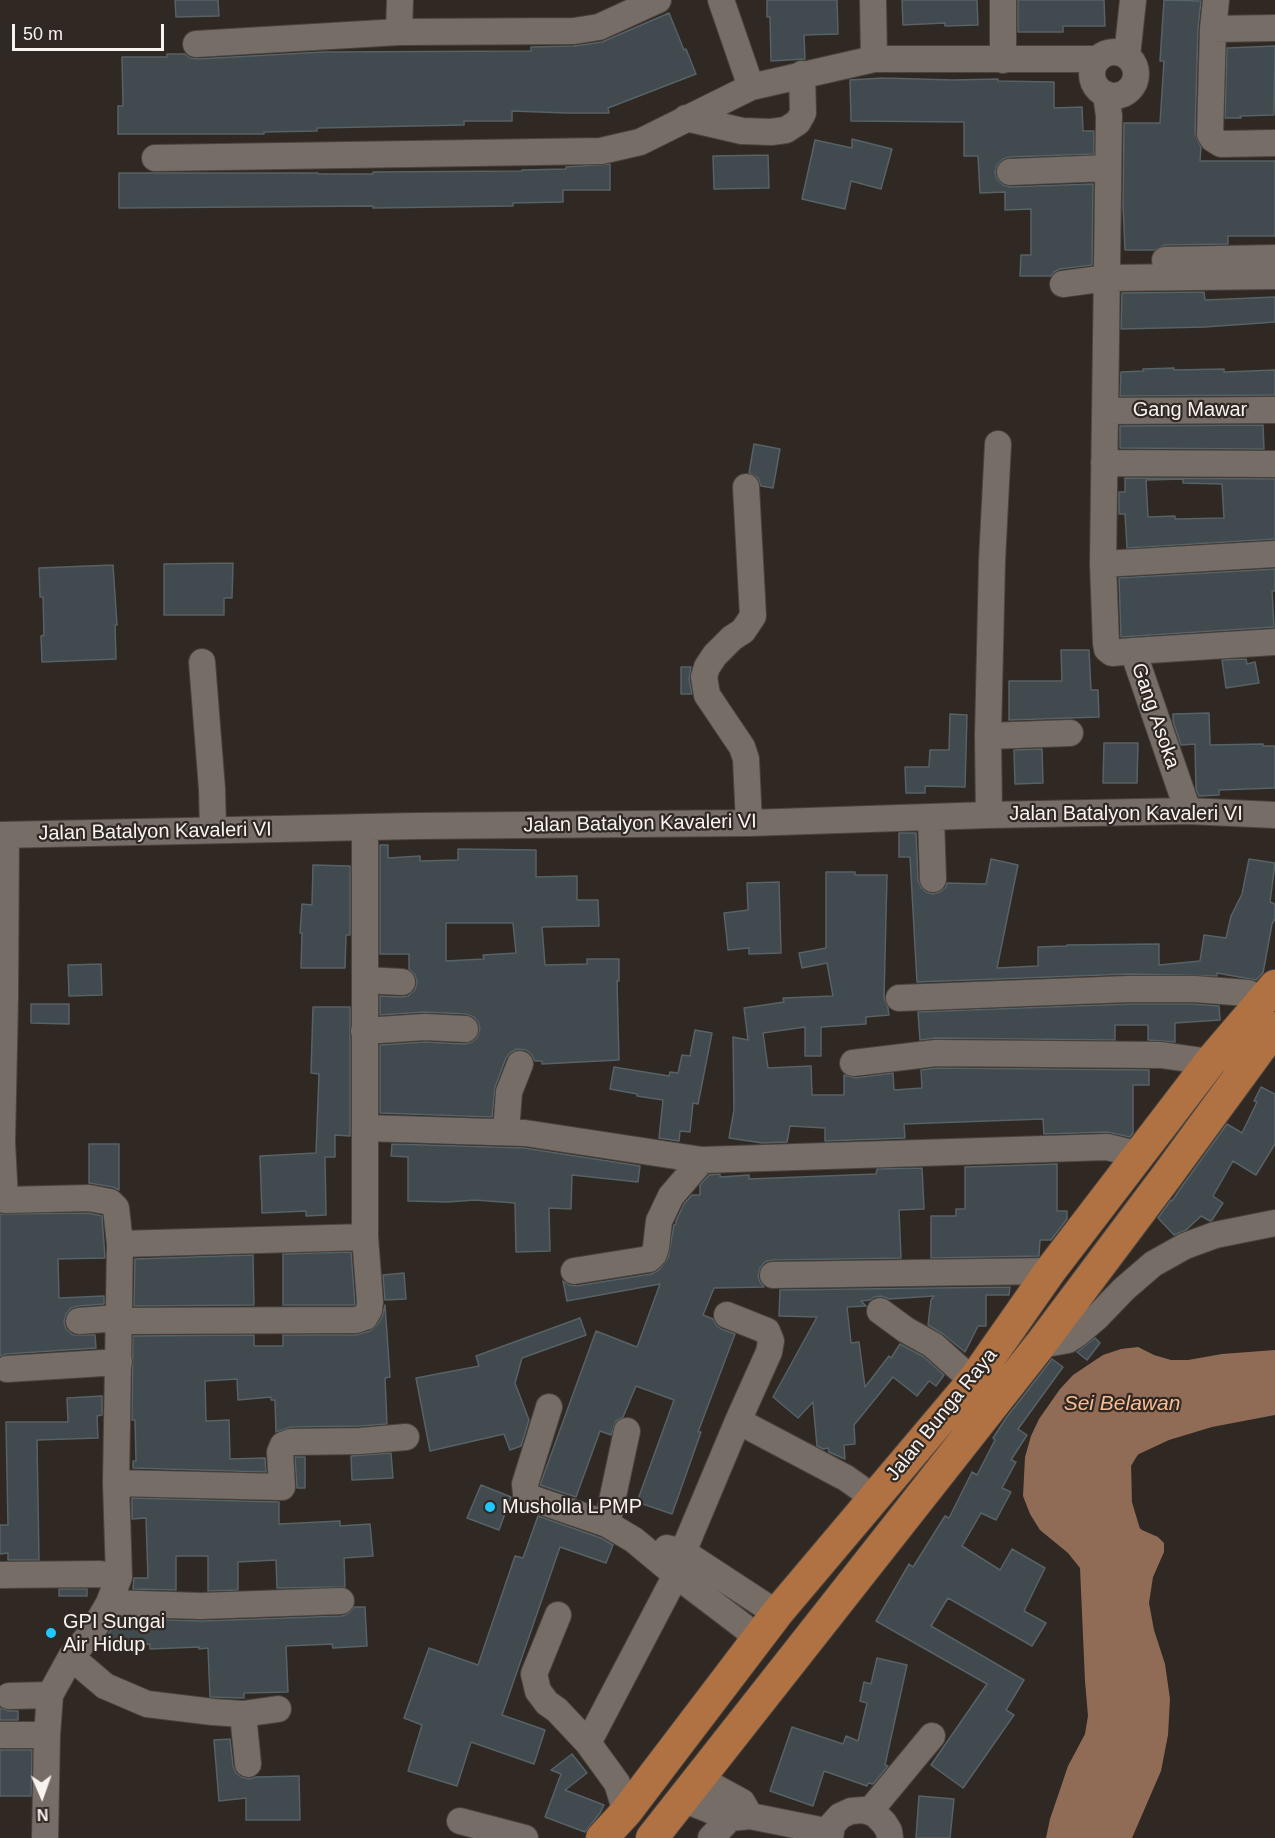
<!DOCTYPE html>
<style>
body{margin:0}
#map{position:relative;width:1275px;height:1838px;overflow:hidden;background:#302823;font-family:Helvetica,sans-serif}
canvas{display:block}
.north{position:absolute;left:12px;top:1766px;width:60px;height:60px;-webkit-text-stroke:4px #302823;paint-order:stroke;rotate:178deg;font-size:16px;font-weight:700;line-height:24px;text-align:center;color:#f9f3f0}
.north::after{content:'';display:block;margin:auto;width:21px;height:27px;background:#f9f3f0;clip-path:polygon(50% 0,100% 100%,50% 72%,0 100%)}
.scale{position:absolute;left:12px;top:24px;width:152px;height:27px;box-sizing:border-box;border:3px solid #f9f3f0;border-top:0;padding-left:8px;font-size:18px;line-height:21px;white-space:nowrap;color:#f9f3f0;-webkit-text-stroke:4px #302823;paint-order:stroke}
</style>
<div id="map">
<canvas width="1275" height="1838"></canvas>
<div class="north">N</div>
<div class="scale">50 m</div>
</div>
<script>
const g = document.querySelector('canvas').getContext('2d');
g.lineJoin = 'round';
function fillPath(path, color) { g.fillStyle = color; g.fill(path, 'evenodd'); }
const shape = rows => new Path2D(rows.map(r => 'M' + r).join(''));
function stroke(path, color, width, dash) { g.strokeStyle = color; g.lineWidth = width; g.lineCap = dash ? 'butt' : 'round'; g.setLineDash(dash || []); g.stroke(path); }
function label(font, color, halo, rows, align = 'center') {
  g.font = font + ' Helvetica,sans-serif'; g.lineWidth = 4.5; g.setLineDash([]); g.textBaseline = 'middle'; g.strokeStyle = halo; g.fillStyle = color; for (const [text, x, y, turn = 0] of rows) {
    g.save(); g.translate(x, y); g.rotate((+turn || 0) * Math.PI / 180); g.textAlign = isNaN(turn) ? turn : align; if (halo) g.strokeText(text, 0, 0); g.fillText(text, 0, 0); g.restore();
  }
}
const water = shape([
 [1138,1347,1154,1355,1171,1360,1188,1360,1222,1354,1275,1350,1275,1415,1212,1427,1169,1440,1139,1454,1130,1461,1116,1478,1113,1486,1113,1495,1121,1512,1142,1530,1158,1537,1164,1543,1164,1552,1153,1577,1149,1603,1154,1630,1165,1664,1170,1699,1168,1735,1161,1771,1132,1838,1046,1838,1050,1819,1068,1766,1085,1734,1088,1716,1085,1681,1080,1568,1068,1553,1040,1530,1030,1514,1023,1496,1025,1457,1031,1436,1039,1419,1060,1389,1073,1375,1103,1355,1121,1349]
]);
const river = shape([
 [1126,1545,1114,1505,1113,1461,1127,1438]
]);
const building = shape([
 [175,0,218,0,219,16,176,17,175,0],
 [767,0,837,0,838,34,804,35,805,59,771,61,770,17,767,17,767,0],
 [902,0,977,0,978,25,945,26,945,23,903,25,902,0],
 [1018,0,1104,0,1105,26,1063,26,1063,32,1018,32,1018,0],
 [1164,0,1201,1,1198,28,1195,134,1201,147,1200,161,1275,161,1275,236,1228,236,1228,244,1165,245,1155,250,1125,250,1123,206,1124,123,1160,123,1164,61,1160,61,1164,0],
 [669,13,684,50,686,49,696,74,608,108,609,113,567,113,512,111,512,121,464,121,464,125,317,128,317,131,264,132,264,134,118,134,118,106,123,106,122,57,167,57,167,54,185,54,190,58,197,59,323,52,531,51,531,47,574,46,602,42,669,13],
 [1275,46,1274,115,1240,116,1241,118,1225,118,1227,48,1275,46],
 [883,78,953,80,998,79,998,81,1054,82,1054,108,1082,107,1083,131,1094,131,1094,154,1009,157,1003,159,997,165,995,173,997,179,1003,185,1010,187,1093,184,1092,265,1060,269,1054,272,1051,276,1020,276,1021,255,1031,255,1031,209,1005,210,1005,192,980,193,978,156,964,156,964,122,851,121,850,80,883,78],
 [852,139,892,149,881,189,851,181,845,209,802,199,815,140,852,148,852,139],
 [768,155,769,188,714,189,713,156,768,155],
 [610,164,610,190,563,190,563,202,513,203,513,206,373,208,373,206,119,208,119,173,318,173,318,174,373,174,373,172,522,171,522,170,566,169,566,167,610,164],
 [1204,292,1205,300,1275,297,1275,322,1205,327,1121,329,1122,293,1204,292],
 [1174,368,1174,370,1224,369,1224,372,1275,370,1275,395,1120,396,1121,372,1143,371,1143,369,1174,368],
 [1263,425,1264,449,1120,448,1120,426,1263,425],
 [754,444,780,449,773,488,761,486,758,478,749,473,754,444],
 [1125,478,1275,479,1275,539,1127,548,1125,514,1119,514,1119,492,1125,492,1125,478],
 [1183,479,1183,483,1222,484,1224,518,1175,519,1175,516,1148,517,1146,480,1183,479],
 [233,563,232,598,224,598,224,615,164,615,164,564,233,563],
 [113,565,117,625,115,625,116,659,42,662,41,636,44,635,43,597,40,597,39,568,113,565],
 [1275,569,1275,591,1272,591,1274,627,1121,637,1119,578,1275,569],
 [1061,650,1089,650,1091,690,1098,690,1099,717,1009,720,1009,681,1062,681,1061,650],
 [1246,659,1247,664,1255,662,1259,683,1226,688,1222,660,1246,659],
 [681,667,691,667,689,679,692,694,681,694,681,667],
 [1209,713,1210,745,1263,744,1263,746,1275,746,1275,788,1219,790,1219,795,1199,796,1196,789,1195,744,1181,745,1173,721,1173,714,1209,713],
 [950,714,967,715,965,787,925,786,925,793,906,793,905,767,929,767,930,750,949,750,950,714],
 [1104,743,1138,743,1137,783,1103,783,1104,743],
 [1042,749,1043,783,1015,784,1014,750,1042,749],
 [899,833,916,833,918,880,921,887,926,892,933,894,940,892,946,887,947,883,986,884,991,859,1018,865,997,968,1038,966,1038,947,1067,946,1067,945,1159,944,1159,965,1200,961,1204,935,1226,938,1231,916,1242,894,1249,859,1275,863,1270,902,1275,904,1275,919,1272,924,1263,973,1256,980,1217,973,1217,976,1129,974,917,982,910,857,899,857,899,833],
 [380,845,388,845,388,858,420,856,420,861,458,860,458,849,536,850,536,877,577,876,577,900,598,900,599,926,542,927,545,965,587,964,587,959,619,959,619,981,617,981,619,1060,542,1064,542,1061,535,1061,531,1054,526,1050,517,1049,510,1053,506,1058,495,1087,492,1117,380,1113,380,1045,425,1042,465,1044,472,1042,477,1038,480,1029,478,1022,474,1017,466,1014,424,1012,380,1015,380,996,401,997,408,996,415,990,417,982,415,975,409,969,409,954,380,954,380,845],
 [446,923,513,923,516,953,483,955,484,959,446,961,446,923],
 [313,865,350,866,350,935,346,935,345,968,301,968,302,933,300,933,302,904,312,905,313,865],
 [826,872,855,872,855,875,887,875,884,998,888,1008,889,1015,866,1017,866,1024,821,1027,821,1056,805,1056,805,1027,763,1033,768,1068,811,1066,812,1095,844,1095,844,1075,855,1078,893,1073,894,1090,922,1088,921,1070,937,1068,1149,1070,1149,1085,1133,1085,1133,1133,1130,1137,1107,1132,1044,1134,1043,1119,904,1124,905,1138,825,1141,825,1128,790,1126,787,1142,762,1143,729,1138,734,1110,733,1037,748,1040,744,1008,784,1002,783,998,833,996,827,963,802,968,799,953,826,948,826,872],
 [779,882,781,953,749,954,749,948,728,950,724,913,748,910,747,883,779,882],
 [101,964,102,995,69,996,68,965,101,964],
 [31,1004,69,1004,69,1024,31,1023,31,1004],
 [1129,1004,1193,1004,1219,1006,1220,1020,1175,1023,1175,1042,1148,1040,1148,1025,1115,1025,1115,1040,936,1038,920,1040,918,1012,1129,1004],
 [313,1007,350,1007,350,1136,335,1135,335,1157,325,1157,326,1215,306,1216,306,1211,262,1213,260,1156,316,1153,319,1074,311,1073,313,1007],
 [695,1030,712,1033,698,1104,693,1103,690,1132,680,1131,679,1141,659,1138,663,1100,637,1096,637,1094,610,1089,614,1067,669,1076,670,1072,678,1073,682,1055,690,1056,695,1030],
 [1261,1087,1275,1094,1275,1144,1256,1175,1233,1161,1213,1196,1223,1203,1212,1220,1210,1221,1201,1216,1186,1230,1174,1235,1158,1218,1171,1200,1172,1201,1180,1189,1227,1124,1242,1133,1257,1102,1254,1101,1261,1087],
 [89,1144,119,1144,119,1190,113,1187,89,1183,89,1144],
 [392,1144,524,1148,640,1166,638,1182,572,1175,571,1209,549,1208,550,1251,516,1252,515,1203,475,1200,448,1202,408,1201,408,1157,391,1156,392,1144],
 [1057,1164,1057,1211,1067,1211,1067,1219,1051,1240,1040,1240,1039,1256,931,1258,931,1216,956,1216,956,1209,965,1209,965,1167,1057,1164],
 [922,1168,924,1209,899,1210,901,1258,772,1260,765,1262,760,1268,758,1276,760,1282,764,1287,714,1288,703,1315,713,1319,716,1325,721,1329,735,1334,698,1432,701,1432,672,1514,637,1502,674,1400,636,1386,623,1417,616,1421,611,1435,600,1431,576,1497,540,1485,596,1331,637,1347,660,1284,567,1301,563,1281,569,1285,576,1286,651,1274,659,1270,668,1258,674,1225,676,1224,676,1221,684,1204,692,1195,700,1195,700,1185,709,1175,720,1174,720,1177,749,1175,749,1179,876,1174,877,1169,922,1168],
 [88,1213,102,1216,105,1258,58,1259,59,1298,104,1296,104,1304,78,1306,71,1308,66,1314,64,1322,66,1329,73,1335,95,1335,96,1348,6,1354,0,1356,0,1214,88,1213],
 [351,1252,355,1305,283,1305,283,1254,351,1252],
 [253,1255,254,1305,134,1306,135,1259,253,1255],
 [404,1273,406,1299,385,1300,383,1275,404,1273],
 [1010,1287,1009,1295,986,1295,986,1326,978,1326,965,1352,943,1334,928,1325,931,1300,934,1296,889,1299,881,1296,874,1297,870,1300,861,1301,866,1306,847,1307,851,1343,859,1342,865,1387,889,1356,891,1358,900,1344,924,1357,944,1375,936,1386,929,1381,917,1396,893,1377,854,1425,855,1444,844,1445,845,1459,829,1452,828,1448,823,1449,817,1446,813,1402,798,1418,773,1397,817,1317,779,1316,780,1290,1010,1287],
 [385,1305,390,1377,385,1378,387,1424,360,1426,291,1427,276,1432,275,1400,271,1400,271,1397,238,1400,237,1379,205,1381,206,1421,229,1420,230,1459,265,1458,266,1472,133,1468,133,1461,136,1461,135,1420,132,1420,133,1336,254,1335,254,1346,283,1346,283,1335,356,1335,370,1331,378,1324,382,1317,385,1305],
 [580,1318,586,1335,522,1358,515,1383,529,1420,521,1446,510,1450,504,1434,430,1451,416,1378,479,1366,476,1356,580,1318],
 [1095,1338,1100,1343,1087,1360,1077,1352,1095,1338],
 [1052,1359,1063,1367,1018,1429,1027,1435,1011,1460,1016,1462,1002,1488,1011,1492,996,1520,981,1513,962,1546,1000,1570,1012,1549,1045,1568,1024,1611,1046,1623,1032,1646,948,1598,931,1626,1024,1680,1006,1710,1014,1715,963,1788,931,1765,987,1684,876,1621,909,1564,913,1567,945,1516,949,1518,972,1472,977,1475,995,1440,993,1438,1006,1418,1052,1359],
 [102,1396,102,1415,97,1416,98,1438,37,1440,39,1560,8,1560,8,1553,0,1554,0,1525,8,1525,6,1422,68,1422,67,1398,102,1396],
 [391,1453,393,1478,352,1480,351,1456,391,1453],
 [295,1457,305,1457,305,1488,297,1488,295,1457],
 [481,1485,511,1497,499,1530,467,1518,481,1485],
 [132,1498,279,1502,279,1524,340,1521,340,1526,370,1524,373,1556,344,1558,345,1587,277,1588,276,1560,238,1562,238,1590,208,1591,208,1556,176,1556,176,1590,133,1589,134,1578,148,1578,146,1518,132,1519,132,1498],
 [538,1516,601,1538,613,1545,606,1563,560,1547,502,1715,545,1730,534,1764,471,1742,457,1786,408,1771,422,1725,404,1718,429,1648,478,1665,515,1556,523,1558,538,1516],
 [59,1589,87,1589,87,1596,59,1596,59,1589],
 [354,1607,365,1607,367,1646,333,1648,332,1644,286,1646,288,1692,244,1693,244,1698,210,1697,208,1648,199,1649,199,1647,150,1649,150,1644,105,1648,105,1640,112,1628,132,1627,132,1619,202,1621,342,1616,349,1613,354,1607],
 [877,1658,907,1665,885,1765,888,1766,873,1784,868,1783,867,1786,824,1771,813,1806,770,1791,792,1727,843,1744,846,1736,858,1741,867,1703,860,1701,864,1682,871,1684,877,1658],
 [0,1708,9,1711,18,1711,18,1720,0,1720,0,1708],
 [230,1739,233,1766,236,1773,241,1777,249,1779,256,1777,299,1776,300,1820,246,1820,246,1798,219,1801,214,1740,230,1739],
 [0,1750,32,1750,31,1796,0,1796,0,1750],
 [572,1754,587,1773,565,1790,604,1805,600,1813,585,1832,545,1817,561,1774,551,1770,572,1754],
 [919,1796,954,1799,950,1838,916,1838,919,1796]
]);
const minor = shape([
 [721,0,751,87],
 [873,0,874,59],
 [1003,0,1003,60],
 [1216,0,1213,29,1210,134,1213,139,1221,144,1275,143],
 [1213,29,1275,28],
 [399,32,400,0],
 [196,44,399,32,574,31,599,27,658,0],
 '1092 74a22 22 0 1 1 44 0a22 22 0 1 1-44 0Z',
 [1127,56,1133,0],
 [1106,94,1109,116,1103,564,1106,643,1107,649,1112,653,1133,651,1188,811],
 [686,118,742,131,771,132,786,130,798,122,803,113,802,74],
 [155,158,601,151,640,142,751,87,874,59,1097,59],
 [1010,172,1108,168],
 [1165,260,1275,258],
 [1063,284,1107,278,1275,276],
 [1105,411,1275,410],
 [1104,463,1275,464],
 [746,487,753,616,743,631,732,638,715,655,707,667,704,677,707,695,742,747,746,759,749,823],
 [1103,564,1275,554],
 [1133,651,1275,642],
 [202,662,212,789,213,830],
 [988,736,1070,733],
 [989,815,988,736,992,561,998,444],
 [931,818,933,879],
 [0,835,415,826,749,823,989,815,1188,811,1275,815],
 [6,835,5,999,2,1142,5,1200,89,1198,110,1202,116,1208,120,1244,116,1483,119,1577,109,1603,92,1632,71,1657,50,1695,47,1735,45,1838],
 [365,980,402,982],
 [899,998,1129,989,1194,989,1248,993,1262,1000],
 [364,1031,425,1027,465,1029],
 [853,1063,936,1053,1161,1055,1210,1062],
 [365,1128,525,1133,702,1160,1107,1147,1140,1155],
 [506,1132,509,1092,520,1064],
 [120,1244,365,1237],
 [574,1271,649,1259,654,1254,656,1247,659,1221,671,1196,702,1160],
 [773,1275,1050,1271],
 [880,1311,906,1330,933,1345,973,1381,990,1388],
 [79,1321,118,1318],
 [119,1321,356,1320,365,1317,369,1310,370,1302,365,1237,365,828],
 [1040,1345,1068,1340,1077,1334,1097,1317,1124,1289,1153,1264,1185,1246,1215,1235,1275,1223],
 [7,1369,119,1362],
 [549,1407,525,1484,526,1494,531,1498,607,1524,634,1540,676,1575,747,1629,754,1643],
 [738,1421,846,1478,874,1498],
 [116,1483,282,1487,280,1452,283,1445,291,1442,361,1441,406,1437],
 [607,1524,627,1431],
 [667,1548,683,1552,767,1607,778,1612],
 [0,1575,100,1574,119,1577],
 [109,1603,201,1606,341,1601],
 [558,1615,534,1674,538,1691,547,1703,557,1710,588,1743,617,1783,626,1812],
 [71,1657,105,1686,147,1704,213,1712,243,1714,278,1709],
 [9,1696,50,1695],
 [243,1714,248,1764],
 [0,1735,47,1735],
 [588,1743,676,1575,683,1552,738,1421,769,1352,771,1341,767,1331,727,1315],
 [698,1778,742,1802,750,1816],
 [682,1799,730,1818,750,1816,830,1832],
 [869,1812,932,1736],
 [460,1821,525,1838],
 [711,1838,730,1818,740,1805],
 [830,1838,832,1825,840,1816,851,1811,864,1810,875,1814,884,1823,889,1831,890,1838]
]);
const major = shape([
 [602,1838,626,1812,778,1612,973,1381,1050,1271,1210,1062,1275,986],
 [652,1838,1040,1345,1166,1177,1275,1028]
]);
const markers = [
 [490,1507,6,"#1fc9fd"],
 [51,1633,6,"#1fc9fd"]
];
const streetNames = [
 ["Gang Mawar",1190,410],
 ["Gang Asoka",1155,716,71],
 ["Jalan Batalyon Kavaleri VI",1126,814],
 ["Jalan Batalyon Kavaleri VI",640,824,-1],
 ["Jalan Batalyon Kavaleri VI",155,832,-1],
 ["Jalan Bunga Raya",942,1415,-51]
];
const poiNames = [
 ["Musholla LPMP",502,1507],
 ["GPI Sungai",63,1622],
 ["Air Hidup",63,1645]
];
const waterNames = [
 ["Sei Belawan",1122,1404]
];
fillPath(water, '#906c56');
stroke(river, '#906c56', 36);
fillPath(building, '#404a4f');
stroke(building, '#576266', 1.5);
stroke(minor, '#4a433e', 28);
stroke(major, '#4a433e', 34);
stroke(minor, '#766d67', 26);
stroke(major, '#b07243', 32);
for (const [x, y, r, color] of markers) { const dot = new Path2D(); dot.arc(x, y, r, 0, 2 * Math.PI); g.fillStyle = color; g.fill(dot); stroke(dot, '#302823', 2); }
label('20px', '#f9f3f0', '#302823', streetNames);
label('20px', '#f9f3f0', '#302823', poiNames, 'left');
label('italic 21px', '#f8bc96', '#302823', waterNames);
</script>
